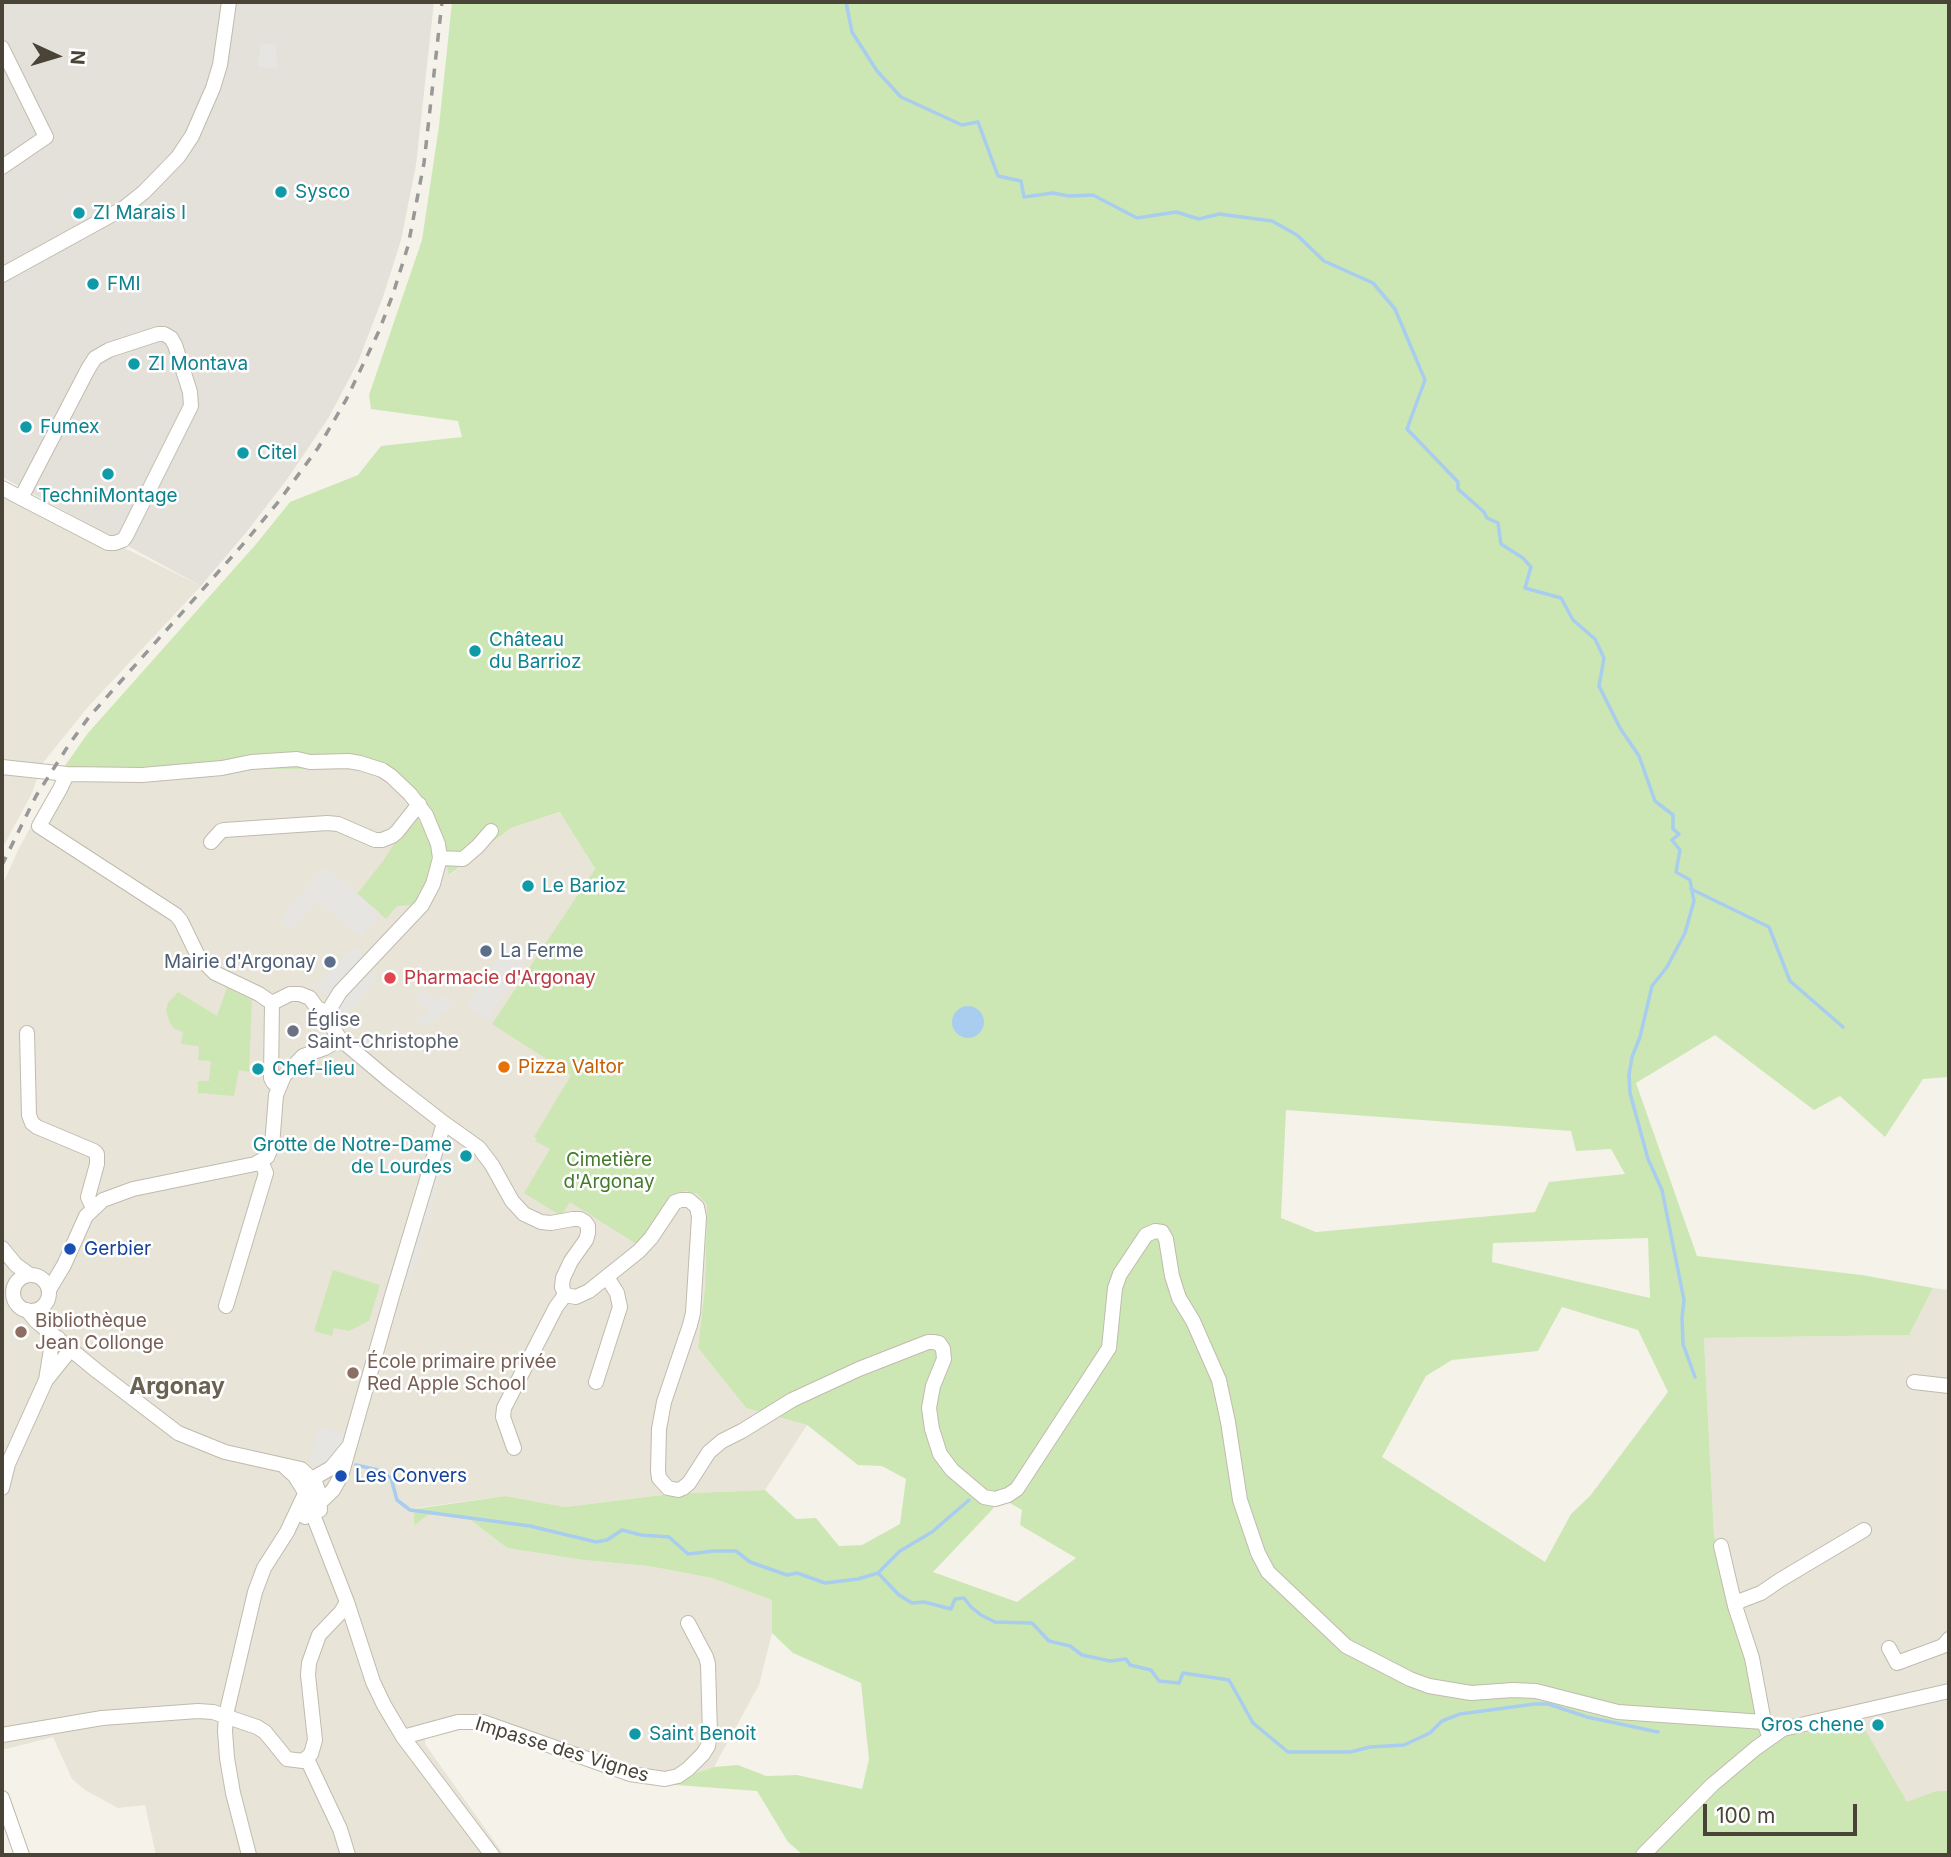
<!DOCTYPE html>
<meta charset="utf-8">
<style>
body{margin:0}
#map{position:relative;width:1951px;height:1857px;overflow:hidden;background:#f5f2ea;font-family:Inter,sans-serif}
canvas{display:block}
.frame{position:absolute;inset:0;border:4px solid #494338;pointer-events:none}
.north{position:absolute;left:21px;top:21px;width:70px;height:70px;-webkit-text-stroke:5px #fff;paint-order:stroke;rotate:94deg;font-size:19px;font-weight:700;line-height:28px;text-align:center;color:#494338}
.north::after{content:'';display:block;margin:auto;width:24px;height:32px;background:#494338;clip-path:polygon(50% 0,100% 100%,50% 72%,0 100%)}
.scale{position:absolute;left:1703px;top:1804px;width:154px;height:32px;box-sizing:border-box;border:4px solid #494338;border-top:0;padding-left:9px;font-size:21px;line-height:24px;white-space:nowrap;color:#494338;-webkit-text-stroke:5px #fff;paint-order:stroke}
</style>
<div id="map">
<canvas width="1951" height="1857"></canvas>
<div class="frame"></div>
<div class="north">N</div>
<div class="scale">100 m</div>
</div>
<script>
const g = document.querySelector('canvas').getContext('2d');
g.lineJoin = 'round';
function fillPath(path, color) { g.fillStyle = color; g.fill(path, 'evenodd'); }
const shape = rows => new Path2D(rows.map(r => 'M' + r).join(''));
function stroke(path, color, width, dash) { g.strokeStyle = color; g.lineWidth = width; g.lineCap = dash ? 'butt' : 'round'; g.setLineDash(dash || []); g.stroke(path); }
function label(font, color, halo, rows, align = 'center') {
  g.font = font + ' Inter,sans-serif'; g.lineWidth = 5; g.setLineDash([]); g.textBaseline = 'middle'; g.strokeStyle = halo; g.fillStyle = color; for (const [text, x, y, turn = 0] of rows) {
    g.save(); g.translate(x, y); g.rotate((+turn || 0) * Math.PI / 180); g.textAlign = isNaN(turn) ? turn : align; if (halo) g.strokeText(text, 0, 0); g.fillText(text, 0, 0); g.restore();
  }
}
const residential = shape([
 [2,487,201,586,87,708,42,764,32,793,2,849],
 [64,767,382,770,440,839,450,875,511,828,561,812,595,870,493,1024,571,1075,564,1087,638,1245,674,1193,686,1191,697,1194,707,1205,705,1287,698,1348,746,1408,807,1425,765,1490,670,1494,565,1507,506,1496,415,1508,414,1524,433,1512,468,1518,507,1548,583,1560,648,1566,712,1578,772,1600,772,1633,759,1685,714,1767,663,1784,479,1727,459,1727,425,1738,425,1744,504,1855,156,1855,145,1805,118,1808,85,1790,72,1779,53,1737,2,1750,2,886,19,848],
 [1933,1288,1949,1290,1949,1791,1936,1791,1907,1803,1762,1719,1714,1535,1704,1338,1909,1335]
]);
const industrial = shape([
 [2,2,434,2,416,165,401,240,383,297,358,362,329,417,288,478,249,529,201,586,2,477]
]);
const green = shape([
 [452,2,1949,2,1949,1077,1923,1079,1885,1137,1840,1096,1814,1110,1715,1035,1636,1083,1697,1256,1862,1275,1933,1288,1909,1335,1704,1338,1714,1535,1762,1719,1786,1734,1864,1728,1907,1802,1936,1791,1949,1791,1949,1855,803,1855,788,1842,757,1791,663,1784,714,1767,738,1765,766,1776,797,1775,862,1789,869,1759,861,1683,793,1653,772,1633,772,1600,712,1578,648,1566,583,1560,507,1548,468,1518,433,1512,414,1525,414,1509,506,1496,565,1507,670,1494,765,1490,796,1519,816,1518,839,1546,862,1545,900,1524,906,1479,882,1466,858,1465,807,1425,746,1408,698,1348,705,1287,707,1205,697,1194,686,1191,674,1194,638,1245,570,1202,561,1216,524,1193,550,1149,535,1141,537,1138,534,1137,571,1075,492,1024,595,869,560,812,511,828,449,875,440,839,382,770,64,767,88,733,257,543,290,502,358,475,381,446,462,437,458,421,371,409,369,395,422,240,439,126],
 [1286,1110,1571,1131,1576,1151,1611,1149,1625,1174,1549,1182,1535,1212,1316,1232,1281,1218],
 [1648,1238,1650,1298,1492,1262,1493,1243],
 [1562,1307,1638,1330,1668,1392,1590,1496,1571,1514,1545,1562,1382,1457,1426,1376,1452,1360,1538,1351],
 [1001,1498,1022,1510,1020,1525,1076,1558,1017,1602,933,1572,991,1511],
 [418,818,430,843,432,854,427,883,419,898,411,905,397,906,386,919,357,894,383,861,406,826],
 [227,988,252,1000,249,1072,239,1070,234,1096,198,1093,198,1081,209,1081,211,1061,198,1060,199,1046,181,1044,183,1032,175,1029,170,1023,166,1010,168,1003,178,992,217,1016],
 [333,1270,380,1285,369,1321,349,1331,334,1328,332,1336,314,1331]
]);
const parking = shape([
 [261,44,276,45,277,68,257,67],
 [325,866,380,913,360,937,318,901,292,930,280,919],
 [507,943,527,957,488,1020,466,1007,486,974,497,959,498,959,501,956,500,955],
 [354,945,366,957,369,970,378,978,346,1015,317,986],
 [423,988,434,999,439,999,445,994,453,1004,427,1027,414,1019,428,1014,428,1010,415,998],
 [436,1146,448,1149,409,1284,397,1280],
 [319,1427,348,1435,341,1451,324,1468,308,1462]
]);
const water = shape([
 '952 1022a16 16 0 1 1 32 0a16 16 0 1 1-32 0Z'
]);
const stream = shape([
 [846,2,852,32,877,71,901,97,962,125,978,122,998,176,1021,181,1024,197,1053,193,1069,196,1093,195,1137,218,1176,212,1199,219,1219,214,1272,221,1297,235,1324,261,1373,283,1395,309,1425,380,1407,429,1458,482,1458,489,1484,512,1487,518,1498,523,1501,544,1523,558,1531,567,1525,588,1561,598,1573,620,1595,639,1604,658,1599,686,1620,728,1639,756,1655,801,1673,815,1673,829,1679,834,1672,840,1680,850,1676,872,1690,880,1694,901,1685,933,1667,967,1652,986,1640,1037,1632,1057,1629,1075,1630,1093,1648,1159,1662,1190,1684,1300,1682,1318,1683,1344,1695,1377],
 [1691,889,1769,927,1790,981,1843,1027],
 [356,1465,378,1470,391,1478,397,1500,410,1510,530,1526,596,1542,607,1540,622,1530,641,1535,669,1537,688,1554,714,1551,736,1551,750,1562,787,1575,797,1573,825,1583,858,1579,878,1573,899,1595,912,1603,924,1602,951,1609,955,1599,964,1598,971,1607,981,1615,995,1622,1032,1623,1049,1641,1070,1646,1082,1655,1110,1661,1126,1659,1130,1665,1151,1670,1159,1681,1179,1683,1183,1673,1229,1680,1253,1723,1288,1752,1350,1752,1370,1747,1404,1745,1430,1733,1442,1721,1460,1714,1535,1704,1548,1704,1587,1717,1658,1732],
 [878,1573,900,1551,932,1532,969,1500]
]);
const minor = shape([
 [2,48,46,137,2,167],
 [2,275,124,208,144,192,178,157,192,136,213,88,220,65,229,2],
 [2,488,21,498,108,543,115,543,123,540,126,536,191,406,190,392,175,345,171,338,164,334,158,334,109,350,95,358,88,369,21,498],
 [2,767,67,774,142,775,222,768,251,762,297,759,310,762,348,761,360,763,382,770,391,776,410,794,426,815,438,844,440,858,433,884,422,905,340,992,332,1005,330,1017,332,1027,340,1039,390,1081,444,1123,479,1148,492,1165,512,1201,524,1214,541,1222,551,1223,573,1219,580,1219,585,1222,588,1226,588,1233,586,1240,571,1261,563,1278,562,1287,565,1295,576,1297,589,1291,639,1251,651,1238,675,1202,681,1200,689,1200,697,1207,699,1217,693,1313,690,1325,664,1402,659,1429,658,1471,659,1478,668,1488,678,1490,683,1488,689,1483,709,1452,722,1441,742,1431,792,1400,859,1369,928,1342,933,1342,939,1343,943,1349,944,1359,933,1386,929,1408,932,1429,940,1454,952,1470,984,1497,995,1499,1008,1495,1017,1489,1109,1348,1115,1288,1120,1274,1146,1235,1155,1231,1162,1232,1166,1239,1172,1276,1179,1298,1193,1321,1219,1380,1228,1422,1240,1500,1258,1553,1268,1572,1346,1646,1410,1679,1429,1686,1471,1693,1513,1690,1536,1691,1618,1712,1764,1722,1770,1738],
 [67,774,60,789,39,826,176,915,181,921,198,956,215,973,259,994,272,1003],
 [211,842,221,831,224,830,327,823,338,824,375,840,382,840,392,836,397,832,419,804],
 [440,858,463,859,478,846,491,831],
 [272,1003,271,1078,273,1082,278,1087],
 [272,1003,290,994,300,994,310,998,317,1008,331,1014],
 [27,1033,29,1115,32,1123,37,1127,94,1151,97,1154,97,1164,88,1197,93,1208],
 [2,1248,16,1265,30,1275],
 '13 1293a18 18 0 1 1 36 0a18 18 0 1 1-36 0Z',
 [49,1290,64,1265,86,1216,103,1200,133,1189,255,1164,267,1157,272,1146,276,1095,284,1076,303,1056,325,1048,340,1039],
 [226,1306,266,1173,261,1161],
 [27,1310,36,1321,97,1371,178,1433,225,1452,301,1469,315,1482,319,1493,320,1510],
 [47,1379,71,1349],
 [596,1382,620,1307,617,1293,607,1277],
 [1914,1382,1949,1386],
 [514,1448,503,1417,504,1408,556,1307,565,1295],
 [283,1465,295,1476,303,1489,347,1602,373,1682,384,1705,403,1737,492,1855],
 [2,1488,8,1464,46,1380,51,1349,58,1338],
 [305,1517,333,1490,341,1476,392,1296,444,1123],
 [1721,1546,1735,1606,1752,1658,1764,1722],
 [1735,1606,1740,1601,1761,1593,1780,1580,1864,1530],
 [1889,1648,1897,1663,1943,1646,1949,1639],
 [2,1735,102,1718,198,1711,213,1712,257,1727,265,1732,287,1759,303,1761,311,1754,315,1740,308,1675,309,1663,319,1635,341,1612,347,1602],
 [403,1737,458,1722,483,1722,630,1774,665,1779,678,1776,688,1769,703,1754,708,1746,710,1735,708,1664,706,1657,688,1623],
 [307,1759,340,1829,348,1855],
 [2,1798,22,1855],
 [249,1855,233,1793,227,1758,225,1731,226,1715,255,1592,264,1568,287,1532,312,1479,331,1468,350,1445],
 [1643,1855,1712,1785,1756,1748,1783,1729,1949,1691]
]);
const rail = shape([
 [2,865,36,796,70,743,89,717,245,542,279,501,318,448,346,400,379,331,393,294,408,246,424,163,442,2]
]);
const markers = [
 [281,192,7,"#0f9aa8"],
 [79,213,7,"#0f9aa8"],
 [93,284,7,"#0f9aa8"],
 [134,364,7,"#0f9aa8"],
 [26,427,7,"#0f9aa8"],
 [243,453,7,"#0f9aa8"],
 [108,474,7,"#0f9aa8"],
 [475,651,7,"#0f9aa8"],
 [528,886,7,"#0f9aa8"],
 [486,951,7,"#5c6f8a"],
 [330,962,7,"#5c6f8a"],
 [390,978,7,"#e0444e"],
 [293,1031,7,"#6b7280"],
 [504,1067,7,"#e8710a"],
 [258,1069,7,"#0f9aa8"],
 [466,1156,7,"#0f9aa8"],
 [70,1249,7,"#1a4fb4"],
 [21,1332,7,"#8d6e63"],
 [353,1373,7,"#8d6e63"],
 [341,1476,7,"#1a4fb4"],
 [1878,1725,7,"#0f9aa8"],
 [635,1734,7,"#0f9aa8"]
];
const cultureNames = [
 ["Sysco",295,192],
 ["ZI Marais I",93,213],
 ["FMI",107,284],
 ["ZI Montava",148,364],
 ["Fumex",40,427],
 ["Citel",257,453],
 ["TechniMontage",108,496,"center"],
 ["Château",489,640],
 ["du Barrioz",489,662],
 ["Le Barioz",542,886],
 ["Chef-lieu",272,1069],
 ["Grotte de Notre-Dame",452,1145,"right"],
 ["de Lourdes",452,1167,"right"],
 ["Gros chene",1864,1725,"right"],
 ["Saint Benoit",649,1734]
];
const serviceNames = [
 ["La Ferme",500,951],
 ["Mairie d'Argonay",316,962,"right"]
];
const healthNames = [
 ["Pharmacie d'Argonay",404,978]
];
const worshipNames = [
 ["Église",307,1020],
 ["Saint-Christophe",307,1042]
];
const foodNames = [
 ["Pizza Valtor",518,1067]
];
const parkNames = [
 ["Cimetière",609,1160],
 ["d'Argonay",609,1182]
];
const transitNames = [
 ["Gerbier",84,1249],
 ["Les Convers",355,1476]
];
const educationNames = [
 ["Bibliothèque",35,1321],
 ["Jean Collonge",35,1343],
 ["École primaire privée",367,1362],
 ["Red Apple School",367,1384]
];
const streetNames = [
 ["Impasse des Vignes",562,1750,17]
];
const quarterNames = [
 ["Argonay",177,1387]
];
fillPath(residential, '#e8e4d8');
fillPath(industrial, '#e4e1db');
fillPath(green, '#cde7b4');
fillPath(parking, '#e6e5e1');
fillPath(water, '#a8cdef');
stroke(stream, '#a8cdef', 3.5);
stroke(minor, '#c0bbad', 16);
stroke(minor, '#fff', 14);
stroke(rail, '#989898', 3.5, [9, 9]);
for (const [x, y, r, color] of markers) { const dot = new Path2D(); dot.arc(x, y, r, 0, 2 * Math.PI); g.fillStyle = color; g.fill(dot); stroke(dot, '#fff', 2.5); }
label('19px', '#0d838f', '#fff', cultureNames, 'left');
label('19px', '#4e5e75', '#fff', serviceNames, 'left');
label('19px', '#be3a42', '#fff', healthNames, 'left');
label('19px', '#5b616d', '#fff', worshipNames, 'left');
label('19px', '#c56008', '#fff', foodNames, 'left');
label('19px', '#447a2c', '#fff', parkNames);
label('19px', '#164399', '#fff', transitNames, 'left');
label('19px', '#785e54', '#fff', educationNames, 'left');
label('19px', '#494338', '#fff', streetNames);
label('bold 23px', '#6b6250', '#fff', quarterNames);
</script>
